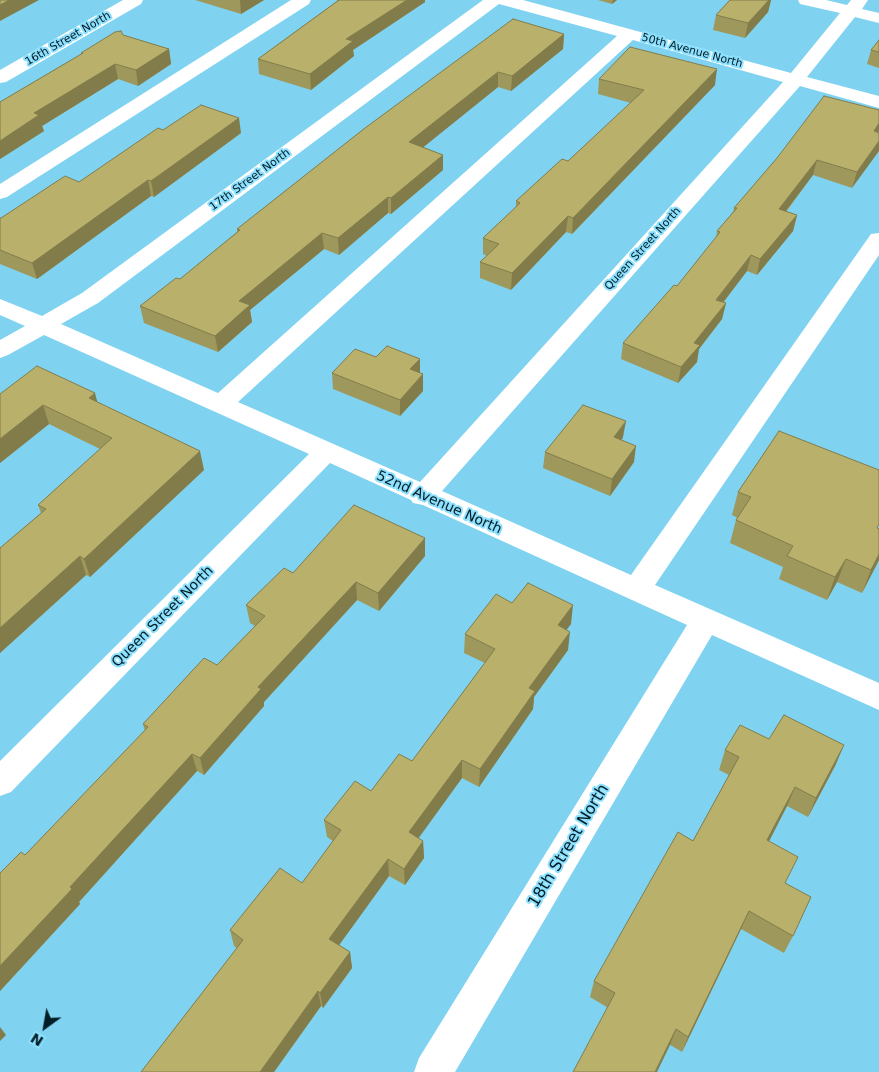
<!DOCTYPE html>
<style>
body{margin:0}
#map{position:relative;width:879px;height:1072px;overflow:hidden;background:#7fd3f0;font-family:"DejaVu Sans",sans-serif}
canvas{display:block}
.north{position:absolute;left:20px;top:1002px;width:50px;height:50px;-webkit-text-stroke:4px #8ce0fe;paint-order:stroke;rotate:212deg;font-size:14px;font-weight:700;line-height:20px;text-align:center;color:#021d25}
.north::after{content:'';display:block;margin:auto;width:18px;height:22px;background:#021d25;clip-path:polygon(50% 0,100% 100%,50% 72%,0 100%)}
</style>
<div id="map">
<canvas width="879" height="1072"></canvas>
<div class="north">N</div>
</div>
<script>
const g = document.querySelector('canvas').getContext('2d');
g.lineJoin = 'round';
const shape = rows => new Path2D(rows.map(r => 'M' + r).join(''));
function fillPath(path, color) { g.fillStyle = color; g.fill(path, 'evenodd'); }
function stroke(path, color, width, dash) { g.strokeStyle = color; g.lineWidth = width; g.lineCap = dash ? 'butt' : 'round'; g.setLineDash(dash || []); g.stroke(path); }
function label(font, color, halo, rows, align = 'center') {
  g.font = font + ' "DejaVu Sans",sans-serif'; g.lineWidth = 4; g.setLineDash([]); g.textBaseline = 'middle'; g.strokeStyle = halo; g.fillStyle = color; for (const [text, x, y, turn = 0] of rows) {
    g.save(); g.translate(x, y); g.rotate((+turn || 0) * Math.PI / 180); g.textAlign = isNaN(turn) ? turn : align; if (halo) g.strokeText(text, 0, 0); g.fillText(text, 0, 0); g.restore();
  }
}
const minor = shape([
 [123,0,143,0,141,4,6,82,0,83,0,70,123,0],
 [291,0,311,0,309,4,7,197,0,199,0,184,291,0],
 [483,0,523,0,791,73,840,13,800,4,798,0,826,0,847,5,851,0,868,0,862,9,879,13,879,23,855,17,807,77,879,96,879,108,800,86,442,491,631,575,871,234,879,233,879,255,655,585,879,683,879,710,712,635,455,1072,414,1072,419,1058,687,625,423,505,413,503,411,500,330,463,11,792,0,796,0,761,309,454,44,335,8,355,0,358,0,340,25,326,0,315,0,299,42,316,82,293,483,0],
 [499,4,617,36,218,393,61,324,98,303,499,4],
 [633,40,783,82,420,482,238,402,633,40]
]);
const wall = shape([
 [195,0,264,0,241,14],
 [337,0,425,0,425,2,353,50,354,56,311,90,259,74,258,59,337,1],
 [598,0,617,0,612,4],
 [730,0,771,0,768,12,745,38,713,30,716,15],
 [564,34,563,49,511,91,498,87,423,147,443,155,443,170,391,214,388,213,339,255,324,249,250,310,252,322,218,352,144,323,140,306,180,279,237,232,237,229,365,128],
 [123,35,169,49,171,64,138,86,118,79,42,126,44,131,0,159,0,102,82,54,81,53],
 [879,40,879,68,867,64,871,50],
 [599,79,715,85,572,234,566,232,511,290,480,278,480,262,487,256,483,254,483,238,516,207,516,201,568,161,631,103,598,94],
 [163,130,241,133,154,197,151,196,37,279,0,264,0,218,1,218,79,182],
 [878,133,852,188,813,175,786,212,797,215,793,231,757,275,747,271,723,302,726,303,722,319,699,349,697,362,678,383,621,359,623,343,677,286,716,238,717,231,733,212,734,208,777,158],
 [376,357,420,359,420,373,423,374,423,391,400,416,333,389,332,373],
 [0,394,98,402,204,470,90,577,86,575,0,653,0,548,41,513,38,505,100,449,49,424,0,463],
 [779,431,879,560,862,593,837,582,827,600,779,579,783,567,730,543,736,520,738,518,732,515,738,492],
 [623,437,622,440,634,462,610,496,543,468,545,452],
 [425,556,379,611,357,600,264,702,264,706,204,775,197,771,79,902,80,904,0,991,0,873,25,855,145,731,143,724,217,665,255,626,250,623,246,605,293,573],
 [512,603,571,624,566,629,568,650,534,697,533,709,479,787,462,778,418,838,423,841,424,858,405,885,389,876,339,945,350,952,352,968,323,1008,321,1006,274,1072,141,1072,237,948,234,946,230,930,302,883,333,841,327,837,324,820,371,791,412,761,485,663,464,653,465,634],
 [769,739,836,764,808,817,787,806,769,841,786,884,793,936,784,953,741,929,682,1052,590,997,594,981,693,841,729,775,719,770,725,750]
]);
const shadedWall = shape([
 [9,0,39,0,0,21,0,5],
 [240,0,264,0,241,14],
 [407,0,425,0,425,2,353,50,354,56,311,90,310,74,346,39],
 [613,0,617,0,612,4],
 [769,0,771,0,768,12,745,38,748,23],
 [564,34,563,49,511,91,512,76],
 [169,49,171,64,138,86,136,70],
 [115,64,118,79,42,126,44,131,0,159,0,141,34,113],
 [717,69,715,85,572,234,573,218],
 [498,72,498,87,410,158,409,142],
 [239,118,241,133,154,197,151,181],
 [879,123,879,131,869,147,874,131],
 [879,141,879,151,852,188,857,172],
 [443,155,443,170,391,214,391,198],
 [817,160,813,175,775,225,779,209],
 [148,180,151,196,37,279,32,263],
 [388,197,388,213,339,255,338,238],
 [797,215,793,231,757,275,760,259],
 [568,216,566,232,511,290,512,273],
 [322,233,324,249,250,310,252,322,218,352,215,336,239,301],
 [751,255,747,271,713,316,716,300],
 [726,303,722,319,699,349,697,362,678,383,681,367,694,343],
 [420,359,420,375,410,369],
 [423,374,423,391,400,416,400,400],
 [95,393,100,412,89,398],
 [43,405,49,424,0,463,0,439],
 [626,421,623,437,612,453,614,437],
 [636,446,634,462,610,496,612,479],
 [200,451,204,470,90,577,84,559],
 [425,538,425,556,379,611,378,593],
 [879,554,879,560,862,593,871,570],
 [80,556,86,575,0,653,0,628],
 [846,559,837,582,827,600,835,577],
 [356,582,357,600,264,702,264,706,204,775,200,758,258,687],
 [573,605,571,624,556,644,558,625],
 [570,632,568,650,534,697,533,709,479,787,480,769,529,688],
 [844,745,836,764,808,817,816,798],
 [192,754,197,771,79,902,80,904,0,991,0,966,70,887],
 [462,760,462,778,410,850,409,832],
 [795,787,787,806,760,859,767,840],
 [423,841,424,858,405,885,404,869],
 [388,859,389,876,332,955,329,939],
 [749,911,741,929,682,1052,688,1037],
 [350,952,352,968,323,1008,320,993],
 [318,991,321,1006,274,1072,260,1072],
 [0,1027,6,1035,0,1041],
 [676,1029,670,1045,657,1072,655,1072]
]);
const building = shape([
 [0,0,9,0,0,5,0,0],
 [339,0,407,0,346,39,353,41,310,74,258,59,339,0],
 [730,0,769,0,748,23,716,15,730,0],
 [513,19,564,34,512,76,498,72,409,142,443,155,391,198,388,197,338,238,322,233,239,301,250,305,215,336,140,306,176,278,180,279,240,230,237,229,365,128,513,19],
 [121,31,123,35,169,49,136,70,115,64,34,113,39,115,0,141,0,102,83,53,81,53,115,32,121,31],
 [879,40,879,52,871,50,879,40],
 [630,47,717,69,573,218,568,216,512,273,480,262,499,244,483,238,520,203,516,201,562,159,568,161,644,90,599,79,630,47],
 [824,96,879,110,879,123,874,131,879,133,879,141,857,172,817,160,779,209,797,215,760,259,751,255,716,300,726,303,694,343,700,345,681,367,623,343,674,285,677,286,720,232,717,231,737,208,734,208,777,158,824,96],
 [201,105,239,118,151,181,148,180,32,263,0,250,0,218,1,218,65,176,79,182,158,128,163,130,201,105],
 [387,346,420,359,410,369,423,374,400,400,332,373,355,349,376,357,387,346],
 [37,366,95,393,89,398,200,451,84,559,80,556,0,628,0,548,46,509,38,505,112,438,43,405,0,439,0,394,37,366],
 [583,405,626,421,614,437,636,446,612,479,545,452,583,405],
 [779,431,879,470,879,524,877,528,879,529,879,554,871,570,846,559,835,577,787,556,793,546,736,520,751,497,738,492,779,431],
 [354,505,425,538,378,593,356,582,258,687,261,689,200,758,192,754,70,887,72,889,0,966,0,873,21,852,25,855,148,727,143,724,204,658,217,665,265,616,246,605,284,568,293,573,354,505],
 [528,583,573,605,558,625,570,632,529,688,535,691,480,769,462,760,409,832,423,841,404,869,388,859,329,939,350,952,320,993,318,991,260,1072,141,1072,243,940,230,930,280,868,302,883,341,830,324,820,355,781,371,791,399,754,412,761,495,649,465,634,496,594,512,603,528,583],
 [784,715,844,745,816,798,795,787,767,840,798,857,785,883,811,897,793,936,749,911,688,1037,676,1029,655,1072,573,1072,615,993,594,981,678,832,693,841,739,757,725,750,740,725,769,739,784,715]
]);
const farStreetnames = [
 ["16th Street North",68,39,-30],
 ["50th Avenue North",692,51,15],
 ["17th Street North",250,180,-36],
 ["Queen Street North",643,249,-48]
];
const streetNames = [
 ["52nd Avenue North",439,503,24],
 ["Queen Street North",163,617,-45]
];
const nearStreetnames = [
 ["18th Street North",569,846,-59]
];
fillPath(minor, '#fff');
fillPath(wall, '#9f985c');
fillPath(shadedWall, '#827c4b');
fillPath(building, '#b9b16b');
stroke(building, '#827c4b', 1);
label('11px', '#021d25', '#8ce0fe', farStreetnames);
label('14px', '#021d25', '#8ce0fe', streetNames);
label('16px', '#021d25', '#8ce0fe', nearStreetnames);
</script>
